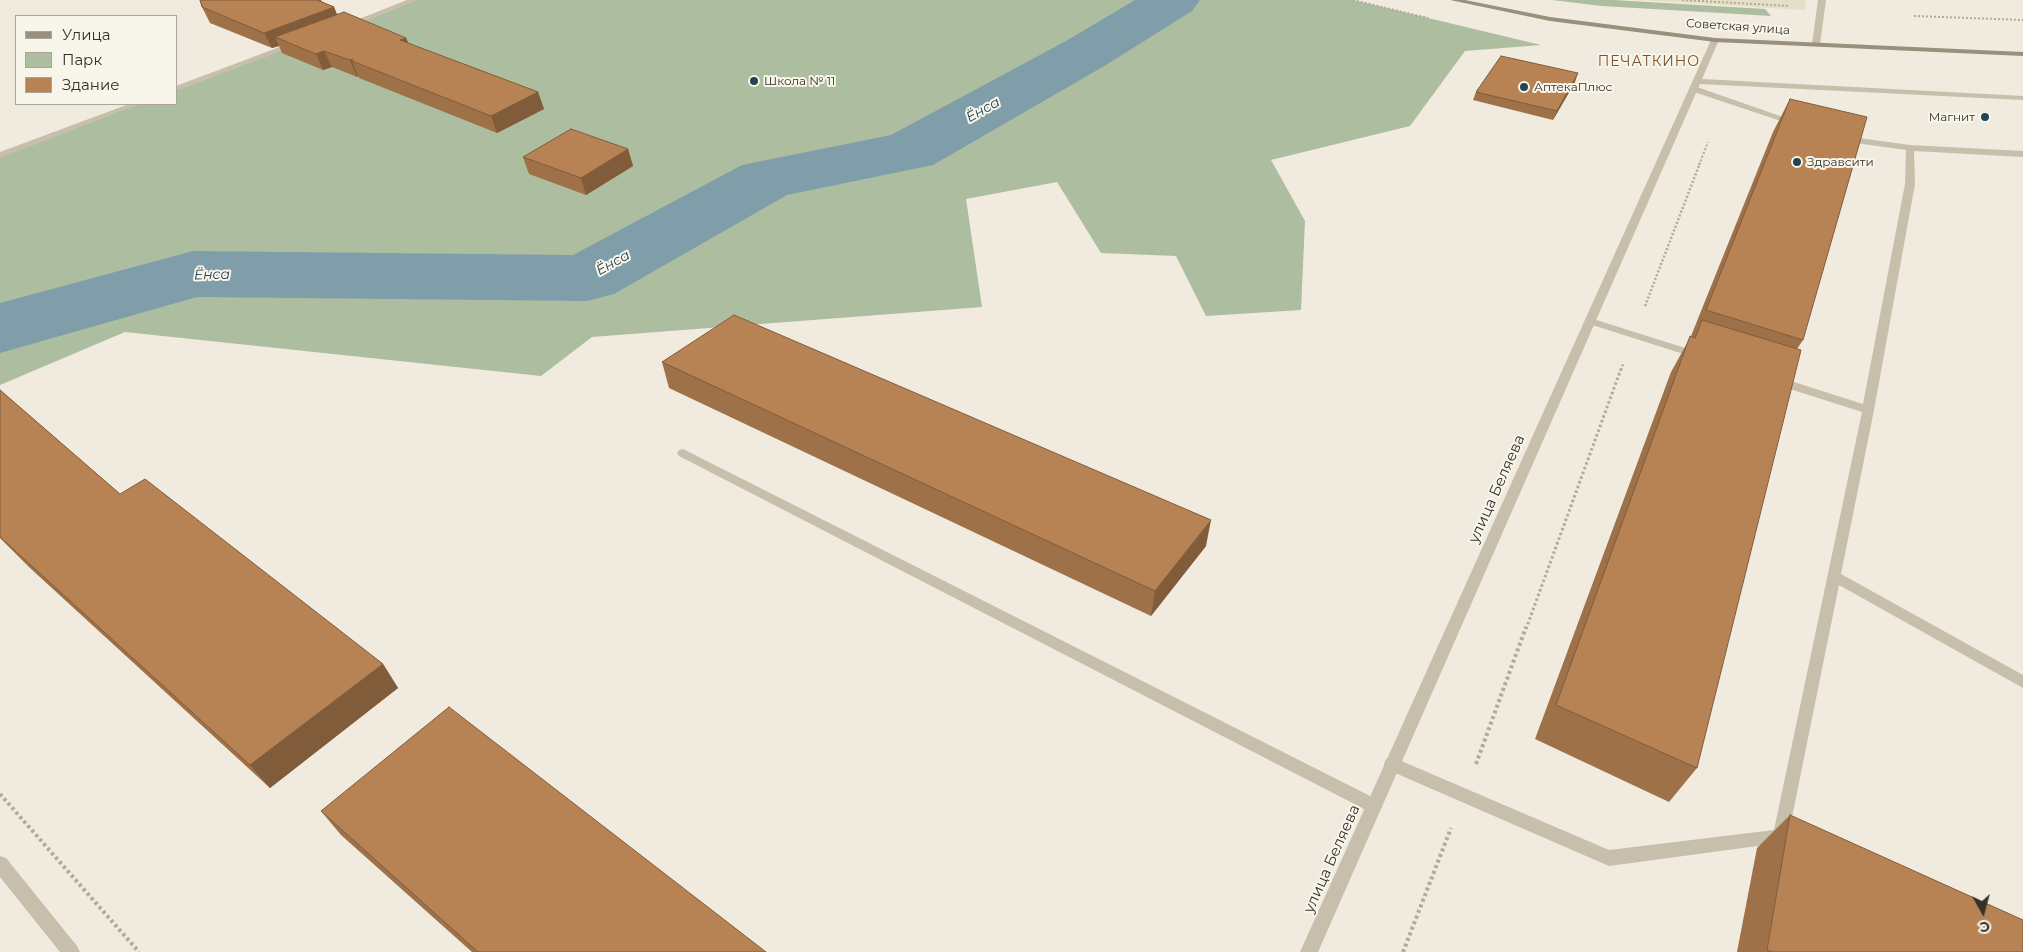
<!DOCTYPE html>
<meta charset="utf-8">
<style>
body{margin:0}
#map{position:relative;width:2023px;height:952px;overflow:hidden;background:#f0ebde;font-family:Montserrat,sans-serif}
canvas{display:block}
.legend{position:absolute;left:15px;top:15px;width:162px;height:90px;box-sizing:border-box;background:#f8f5ea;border:1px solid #aaa69d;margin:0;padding:6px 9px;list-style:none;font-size:15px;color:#35302a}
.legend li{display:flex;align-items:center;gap:10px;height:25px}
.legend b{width:25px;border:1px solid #aaa69d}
.north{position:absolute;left:1958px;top:887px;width:50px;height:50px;-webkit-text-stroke:4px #f8f5ea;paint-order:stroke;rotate:173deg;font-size:14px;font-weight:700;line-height:20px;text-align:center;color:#35302a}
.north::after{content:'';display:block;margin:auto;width:18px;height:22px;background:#35302a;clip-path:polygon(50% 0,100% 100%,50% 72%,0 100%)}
</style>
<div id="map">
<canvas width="2023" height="952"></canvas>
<ul class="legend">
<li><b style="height:6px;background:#9a8e7d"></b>Улица</li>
<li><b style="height:14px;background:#adbda0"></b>Парк</li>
<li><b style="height:14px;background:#b88354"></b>Здание</li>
</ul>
<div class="north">С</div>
</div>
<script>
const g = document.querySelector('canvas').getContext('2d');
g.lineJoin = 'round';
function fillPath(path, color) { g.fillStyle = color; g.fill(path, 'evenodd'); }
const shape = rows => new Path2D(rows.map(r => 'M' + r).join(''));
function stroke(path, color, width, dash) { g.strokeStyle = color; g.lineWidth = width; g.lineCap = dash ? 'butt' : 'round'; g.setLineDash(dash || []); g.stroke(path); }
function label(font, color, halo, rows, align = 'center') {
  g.font = font + ' Montserrat,sans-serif'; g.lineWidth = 4; g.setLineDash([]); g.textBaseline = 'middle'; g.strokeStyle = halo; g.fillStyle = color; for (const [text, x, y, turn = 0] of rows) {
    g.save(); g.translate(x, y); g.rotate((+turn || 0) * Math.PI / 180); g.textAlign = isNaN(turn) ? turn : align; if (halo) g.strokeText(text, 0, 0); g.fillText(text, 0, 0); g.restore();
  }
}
const green = shape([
 [414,0,1353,0,1541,45,1465,51,1410,126,1271,160,1305,221,1301,310,1206,316,1176,256,1101,253,1057,182,966,199,982,307,592,337,541,376,125,332,0,385,0,155,136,104,176,104,176,89],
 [1552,0,1614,0,1765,9,1771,16,1602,6]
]);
const plaza = shape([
 [1640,0,1806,0,1805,10]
]);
const river = shape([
 [1135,0,1200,0,1192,11,1106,65,933,165,787,195,614,294,587,301,197,297,0,353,0,303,193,251,573,255,742,165,891,135,1066,41,1135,0]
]);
const pathFar3 = shape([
 [1353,0,1428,18],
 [1682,0,1789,6],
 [1914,16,2023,20],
 [1699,165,1708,142]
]);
const pathFar2 = shape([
 [1645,306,1700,163],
 [1621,370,1623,364]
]);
const pathFar1 = shape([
 [1526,629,1621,369]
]);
const path = shape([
 [1476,764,1526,627],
 [0,794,139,952],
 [1403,952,1451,828]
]);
const service = shape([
 [1818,0,1826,0,1820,44,1816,46,1812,44,1818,0],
 [1691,87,1697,87,1800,123,1793,125,1691,91,1691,87],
 [1844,136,1910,145,2023,151,2023,157,1914,151,1915,184,1874,410,1841,574,2023,675,2023,688,1839,585,1787,842,1609,866,1386,769,1384,764,1386,759,1392,757,1609,850,1774,830,1862,412,1771,383,1769,380,1775,376,1863,404,1905,184,1906,150,1841,141,1840,139,1844,136],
 [1590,318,1701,353,1703,355,1701,357,1693,357,1586,323,1585,321,1590,318],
 [683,449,1380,801,1382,806,1380,811,1374,813,1368,811,679,456,677,453,679,450,683,449]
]);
const minor = shape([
 [1712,38,1719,40,1702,79,2023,96,2023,100,1700,84,1318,952,1300,952,1712,38],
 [0,856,6,858,77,946,80,952,60,952,0,877,0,856]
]);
const tertiary = shape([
 [407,0,418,0,351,27,344,25,407,0],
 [293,42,300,44,176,91,176,86,293,42],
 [129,104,140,104,0,158,0,152,129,104]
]);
const secondary = shape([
 [1450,0,1465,0,1550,17,1715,38,2023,52,2023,56,1715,42,1550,21,1450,0]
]);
const wall = shape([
 [200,0,321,0,322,2,334,7,337,14,406,38,409,44,538,92,544,109,497,133,359,78,358,76,357,77,332,67,323,70,282,53,279,46,272,48,210,23,202,7],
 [1575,82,1553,120,1473,100,1476,92],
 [1790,99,1803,340,1797,349,1697,768,1669,802,1535,739,1671,372,1691,336,1773,132],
 [628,149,633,166,586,195,529,174,523,157],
 [662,362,1206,546,1151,616,669,388],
 [0,390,120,494,383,664,398,688,270,788,30,568,0,538],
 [321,811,766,952,472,952,341,835],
 [1790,815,2023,952,1737,952,1757,848]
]);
const shadedWall = shape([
 [334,7,340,23,275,37,279,46,272,48,264,33],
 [406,38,413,54,400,40],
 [324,51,332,67,323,70,316,54],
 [353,59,352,61,358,76,357,77,350,60],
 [1578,73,1575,82,1553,120,1557,111],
 [538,92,544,109,497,133,491,116],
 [628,149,633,166,586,195,581,178],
 [1211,520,1206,546,1151,616,1155,591],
 [383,664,398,688,270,788,250,765]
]);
const building = shape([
 [200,0,317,0,334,7,264,33,202,7,200,0],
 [344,12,406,38,400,40,538,92,491,116,352,61,353,59,350,60,324,51,316,54,275,37,344,12],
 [1501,56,1578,73,1557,111,1476,92,1501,56],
 [1790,99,1867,117,1803,340,1706,310,1790,99],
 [571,129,628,149,581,178,523,157,571,129],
 [734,315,1211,520,1155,591,662,362,734,315],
 [1702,320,1801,350,1697,768,1556,705,1690,336,1695,338,1702,320],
 [0,390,120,494,145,479,383,664,250,765,0,537,0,390],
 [449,707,766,952,478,952,321,811,449,707],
 [1790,815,2023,920,2023,952,1772,952,1767,950,1790,815]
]);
const markers = [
 [754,81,5,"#244452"],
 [1524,87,5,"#244452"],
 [1985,117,5,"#244452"],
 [1797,162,5,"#244452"]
];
const farStreetnames = [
 ["Советская улица",1738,27,4]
];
const farPoinames = [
 ["Школа № 11",764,81],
 ["АптекаПлюс",1534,87],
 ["Магнит",1975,117,"right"],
 ["Здравсити",1807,162]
];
const farNeighbourhoodnames = [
 ["ПЕЧАТКИНО",1649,62]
];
const farWaternames = [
 ["Ёнса",983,110,-29],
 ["Ёнса",613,263,-29],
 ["Ёнса",212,275,-1]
];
const streetNames = [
 ["улица Беляева",1497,489,-66],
 ["улица Беляева",1332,859,-66]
];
fillPath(green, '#adbda0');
fillPath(plaza, '#e6dfc7');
fillPath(river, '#809eaa');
stroke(pathFar3, '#b2a996', 2, [2, 2]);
stroke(pathFar2, '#b2a996', 2.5, [2, 2]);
stroke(pathFar1, '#b2a996', 3, [2.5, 2.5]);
stroke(path, '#b2a996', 4, [3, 3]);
fillPath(service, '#c7beab');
fillPath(minor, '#c7beab');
fillPath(tertiary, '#c7beab');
fillPath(secondary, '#9a8e7d');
fillPath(wall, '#9e7148');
fillPath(shadedWall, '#815c3b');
fillPath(building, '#b88354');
stroke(building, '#815c3b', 1);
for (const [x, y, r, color] of markers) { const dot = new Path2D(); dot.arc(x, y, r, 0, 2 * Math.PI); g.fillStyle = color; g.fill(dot); stroke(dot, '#f8f5ea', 2); }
label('12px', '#35302a', '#f8f5ea', farStreetnames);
label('12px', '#35302a', '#f8f5ea', farPoinames, 'left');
g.letterSpacing = '1px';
label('14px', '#7b512c', '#f8f5ea', farNeighbourhoodnames);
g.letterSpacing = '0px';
label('italic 14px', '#244452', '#f8f5ea', farWaternames);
label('15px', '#35302a', '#f8f5ea', streetNames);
</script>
